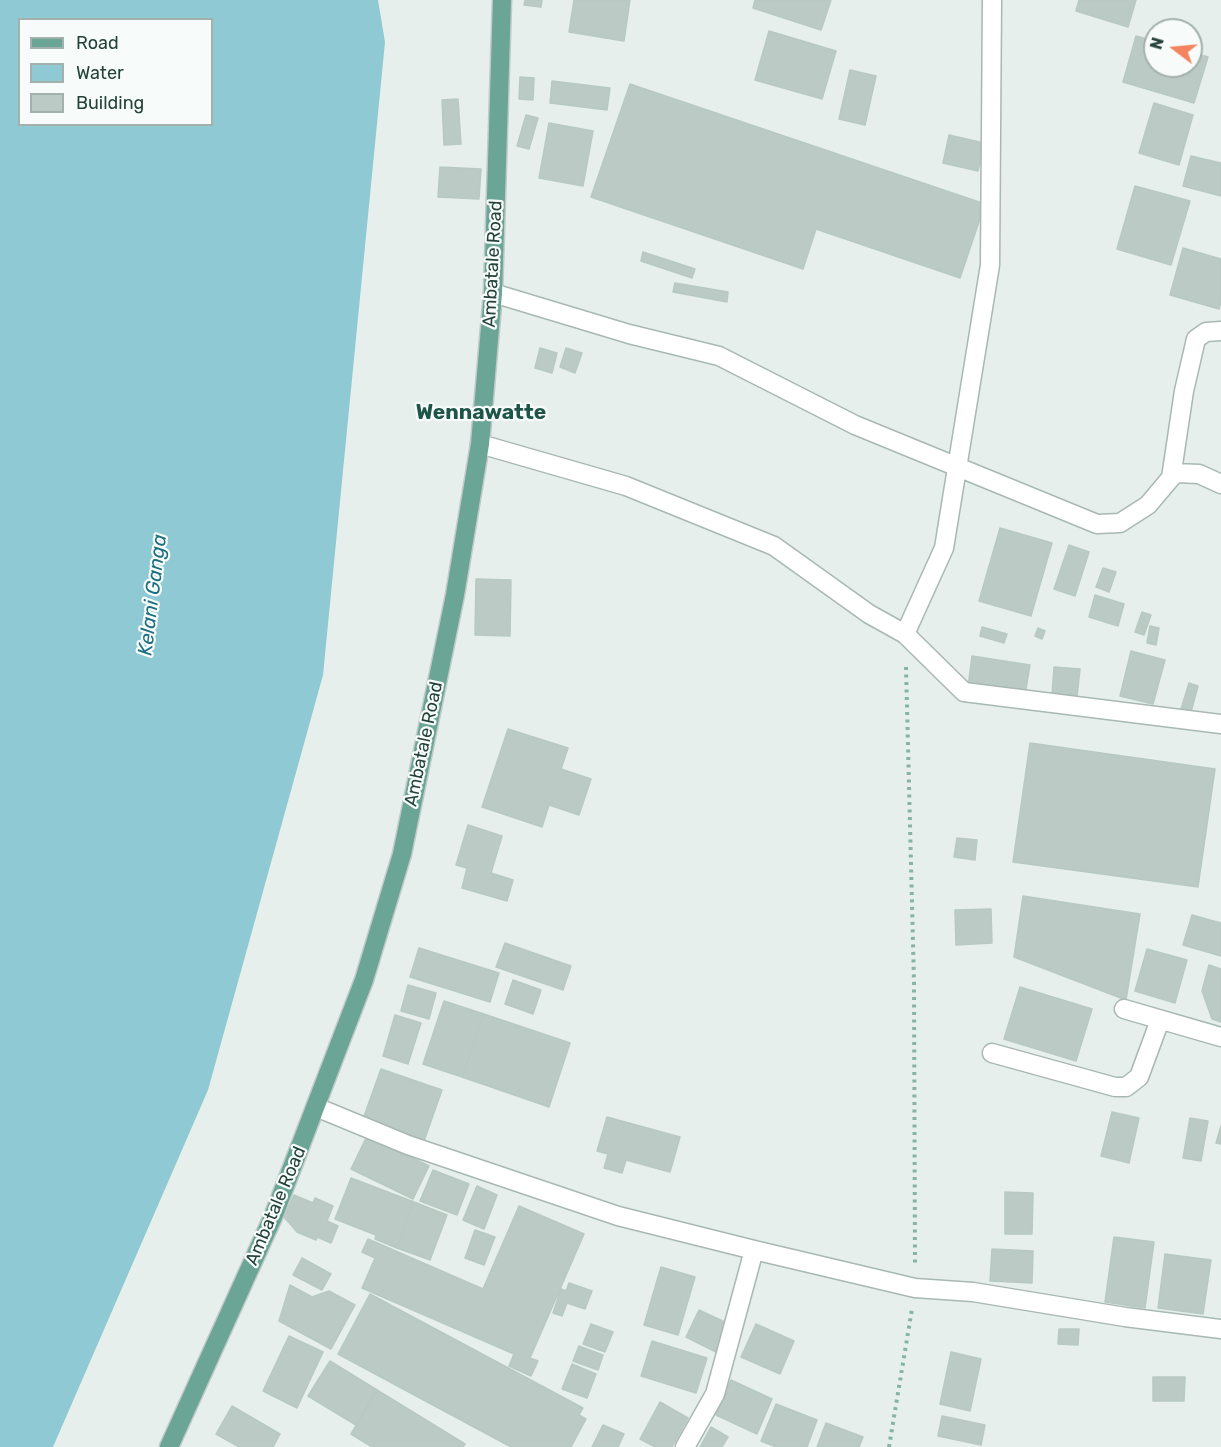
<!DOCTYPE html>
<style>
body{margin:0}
#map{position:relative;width:1221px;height:1447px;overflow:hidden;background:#e6efeb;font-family:Rubik,sans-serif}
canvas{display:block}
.legend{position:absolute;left:18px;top:18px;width:195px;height:108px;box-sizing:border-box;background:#f7fbf9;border:2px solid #a3b1ad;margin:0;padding:8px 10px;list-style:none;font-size:18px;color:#24423a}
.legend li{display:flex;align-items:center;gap:12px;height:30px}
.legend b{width:30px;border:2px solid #a3b1ad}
.north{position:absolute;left:1143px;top:18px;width:60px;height:60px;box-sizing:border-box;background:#f7fbf9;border:2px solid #a3b1ad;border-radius:50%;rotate:286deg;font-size:16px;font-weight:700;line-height:24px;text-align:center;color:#24423a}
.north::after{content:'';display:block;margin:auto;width:21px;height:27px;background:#f4845f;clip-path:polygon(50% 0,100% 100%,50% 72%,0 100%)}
</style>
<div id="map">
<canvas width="1221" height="1447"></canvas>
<ul class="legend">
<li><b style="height:8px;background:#6aa596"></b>Road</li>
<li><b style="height:16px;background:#8ec9d4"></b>Water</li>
<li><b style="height:16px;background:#bbcac4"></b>Building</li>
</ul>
<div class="north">N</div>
</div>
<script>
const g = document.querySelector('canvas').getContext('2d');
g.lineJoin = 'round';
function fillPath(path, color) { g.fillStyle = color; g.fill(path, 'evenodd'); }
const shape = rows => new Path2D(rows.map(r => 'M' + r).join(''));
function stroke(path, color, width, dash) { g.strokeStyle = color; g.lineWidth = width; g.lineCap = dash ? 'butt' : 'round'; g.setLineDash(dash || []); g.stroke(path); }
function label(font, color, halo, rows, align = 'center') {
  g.font = font + ' Rubik,sans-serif'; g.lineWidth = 4.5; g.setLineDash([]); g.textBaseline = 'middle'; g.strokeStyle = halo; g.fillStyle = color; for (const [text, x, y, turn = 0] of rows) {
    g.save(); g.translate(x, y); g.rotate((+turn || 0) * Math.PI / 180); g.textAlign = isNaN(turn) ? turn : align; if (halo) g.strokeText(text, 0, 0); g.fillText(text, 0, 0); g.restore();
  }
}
const water = shape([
 [0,0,378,0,385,42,323,675,208,1090,53,1447,0,1447],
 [20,20,212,20,212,124,20,124]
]);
const building = shape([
 [525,0,542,0,541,7,524,5,525,0],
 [574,0,630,0,624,41,569,32,574,0],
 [755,0,831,0,821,30,753,8,755,0],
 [1079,0,1136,0,1128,27,1076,11,1079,0],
 [769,31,836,51,822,99,755,80,769,31],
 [1136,36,1155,41,1155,66,1191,66,1191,52,1208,57,1194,103,1123,82,1136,36],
 [850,70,876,76,865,125,839,119,850,70],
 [520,77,534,78,533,100,519,99,520,77],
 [552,81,610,88,607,110,550,103,552,81],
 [630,84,985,204,960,278,816,229,803,269,591,197,630,84],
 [458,99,461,144,444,145,442,100,458,99],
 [1154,103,1193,115,1179,165,1139,153,1154,103],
 [526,115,538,118,529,149,517,146,526,115],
 [549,123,593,131,583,186,539,178,549,123],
 [949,135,984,143,978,171,943,163,949,135],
 [1191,156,1221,163,1221,196,1183,186,1191,156],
 [440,167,481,169,479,199,438,197,440,167],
 [1135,186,1190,201,1171,265,1117,249,1135,186],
 [1183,248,1221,259,1221,302,1219,309,1170,295,1183,248],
 [643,252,695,269,692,278,641,261,643,252],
 [675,283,728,292,727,302,673,292,675,283],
 [540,348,557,353,552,373,535,368,540,348],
 [566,348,582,353,575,373,560,367,566,348],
 [1000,528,1052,543,1031,616,979,601,1000,528],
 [1069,545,1089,552,1075,596,1054,589,1069,545],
 [1103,568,1116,572,1109,592,1096,587,1103,568],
 [476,579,511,580,510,636,475,635,476,579],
 [1095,595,1124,604,1118,626,1089,617,1095,595],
 [1142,612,1151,615,1144,635,1135,632,1142,612],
 [1150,626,1159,628,1156,645,1147,643,1150,626],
 [982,627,1007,634,1004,643,980,636,982,627],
 [1038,628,1045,631,1042,639,1035,636,1038,628],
 [1131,651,1165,660,1153,704,1120,696,1131,651],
 [972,656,1030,665,1025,695,968,687,972,656],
 [1054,667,1080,669,1077,697,1052,695,1054,667],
 [1189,683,1198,686,1191,712,1181,709,1189,683],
 [508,729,568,748,561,769,591,779,579,815,549,805,542,827,482,807,508,729],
 [1030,743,1215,769,1198,887,1013,862,1030,743],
 [468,825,502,836,491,873,513,880,507,901,462,888,467,868,456,865,468,825],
 [957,838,977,840,975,860,954,857,957,838],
 [1023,896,1140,914,1126,1000,1014,957,1023,896],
 [991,909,992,943,956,945,955,910,991,909],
 [1192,915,1221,923,1221,956,1183,945,1192,915],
 [505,943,571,966,563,990,496,967,505,943],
 [419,948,499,973,490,1002,410,977,419,948],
 [1147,949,1187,960,1175,1003,1135,991,1147,949],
 [1209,965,1221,969,1221,1022,1212,1019,1202,991,1209,965],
 [513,980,541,990,533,1014,505,1004,513,980],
 [408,985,436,993,429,1019,401,1011,408,985],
 [1020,987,1092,1009,1076,1061,1004,1039,1020,987],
 [444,1001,484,1014,462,1077,423,1064,444,1001],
 [484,1014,570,1043,549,1107,462,1077,484,1014],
 [395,1015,421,1023,408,1064,383,1056,395,1015],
 [381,1069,442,1090,424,1141,363,1119,381,1069],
 [1112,1112,1139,1118,1129,1163,1101,1156,1112,1112],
 [607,1117,680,1137,670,1172,626,1160,622,1173,604,1168,608,1154,597,1151,607,1117],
 [1190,1118,1208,1121,1201,1161,1183,1158,1190,1118],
 [1221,1126,1221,1144,1216,1143,1221,1126],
 [367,1136,429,1166,413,1199,351,1169,367,1136],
 [433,1170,469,1184,457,1215,420,1201,433,1170],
 [351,1178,414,1202,397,1248,375,1239,376,1235,335,1219,351,1178],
 [477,1186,497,1195,484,1229,463,1220,477,1186],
 [1005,1192,1033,1193,1032,1234,1005,1234,1005,1192],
 [294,1195,313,1203,315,1198,333,1206,327,1221,338,1226,331,1243,317,1237,316,1240,297,1232,284,1217,294,1195],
 [414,1202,447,1215,430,1260,397,1248,414,1202],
 [519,1206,584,1234,530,1358,538,1361,531,1376,509,1366,514,1354,362,1288,375,1258,362,1252,368,1239,483,1289,519,1206],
 [475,1230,495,1237,484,1265,465,1258,475,1230],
 [1114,1237,1154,1242,1145,1308,1105,1302,1114,1237],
 [992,1249,1033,1251,1032,1283,990,1281,992,1249],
 [1165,1254,1211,1260,1203,1314,1158,1308,1165,1254],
 [302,1258,331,1274,322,1290,293,1275,302,1258],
 [661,1267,695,1277,678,1335,644,1325,661,1267],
 [569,1283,592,1291,585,1309,567,1303,562,1316,553,1313,561,1289,566,1291,569,1283],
 [290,1285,312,1297,329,1291,355,1305,331,1349,279,1321,290,1285],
 [370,1294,583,1408,579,1415,586,1419,571,1447,511,1447,338,1354,370,1294],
 [699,1310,731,1325,718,1353,686,1337,699,1310],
 [591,1324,613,1332,605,1352,583,1344,591,1324],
 [756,1324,794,1341,780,1374,741,1357,756,1324],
 [1059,1329,1079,1329,1078,1345,1058,1344,1059,1329],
 [289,1336,323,1352,297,1408,263,1391,289,1336],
 [652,1341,707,1358,696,1393,641,1376,652,1341],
 [579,1346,603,1355,598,1370,573,1361,579,1346],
 [951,1352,981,1359,970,1411,940,1404,951,1352],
 [330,1361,377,1390,356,1425,308,1396,330,1361],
 [572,1364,596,1374,587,1398,562,1389,572,1364],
 [1153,1377,1185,1377,1184,1401,1153,1401,1153,1377],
 [731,1380,772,1399,757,1434,716,1415,731,1380],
 [377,1390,465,1444,463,1447,372,1447,351,1434,377,1390],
 [660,1402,688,1418,672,1447,655,1447,640,1439,660,1402],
 [776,1404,817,1420,807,1447,776,1447,761,1441,776,1404],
 [232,1406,280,1434,273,1447,239,1447,216,1434,232,1406],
 [942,1416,985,1425,981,1445,938,1436,942,1416],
 [826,1423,863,1437,859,1447,817,1447,826,1423],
 [603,1425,624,1434,618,1447,592,1447,603,1425],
 [711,1427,728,1437,722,1447,700,1447,711,1427]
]);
const path = shape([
 [906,667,914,982,915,1265],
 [889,1447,912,1309]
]);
const street = shape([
 [493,293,629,334,719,356,855,425,1097,524,1120,523,1148,505,1175,473,1199,474,1221,484],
 [480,444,626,486,774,546,869,614,905,634,964,692,1221,724],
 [1171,478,1184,391,1196,339,1206,332,1221,331],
 [905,634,944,548,990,265,992,0],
 [1124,1009,1221,1037],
 [992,1053,1115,1087,1126,1087,1139,1077,1160,1020],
 [316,1107,408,1145,618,1216,754,1250,915,1288,973,1292,1125,1317,1221,1329],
 [685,1447,715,1394,754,1250]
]);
const primary = shape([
 [169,1447,273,1217,364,980,402,854,455,595,480,444,493,293,502,0]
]);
const streetNames = [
 ["Ambatale Road",493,264,-87],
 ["Ambatale Road",424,744,-78],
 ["Ambatale Road",276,1206,-67]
];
const waterNames = [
 ["Kelani Ganga",153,595,-83]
];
const quarterNames = [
 ["Wennawatte",481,413]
];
fillPath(water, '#8ec9d4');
fillPath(building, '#bbcac4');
stroke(building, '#b8c9c2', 1.5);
stroke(street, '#a8b8b2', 21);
stroke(primary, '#c2cac8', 21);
stroke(path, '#86b3a5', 4, [3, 4.5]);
stroke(street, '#fff', 18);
stroke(primary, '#6aa596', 18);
label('18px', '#24423a', '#f7fbf9', streetNames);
label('italic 20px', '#1c6f80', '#f7fbf9', waterNames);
label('bold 21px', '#1f5548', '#f7fbf9', quarterNames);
</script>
